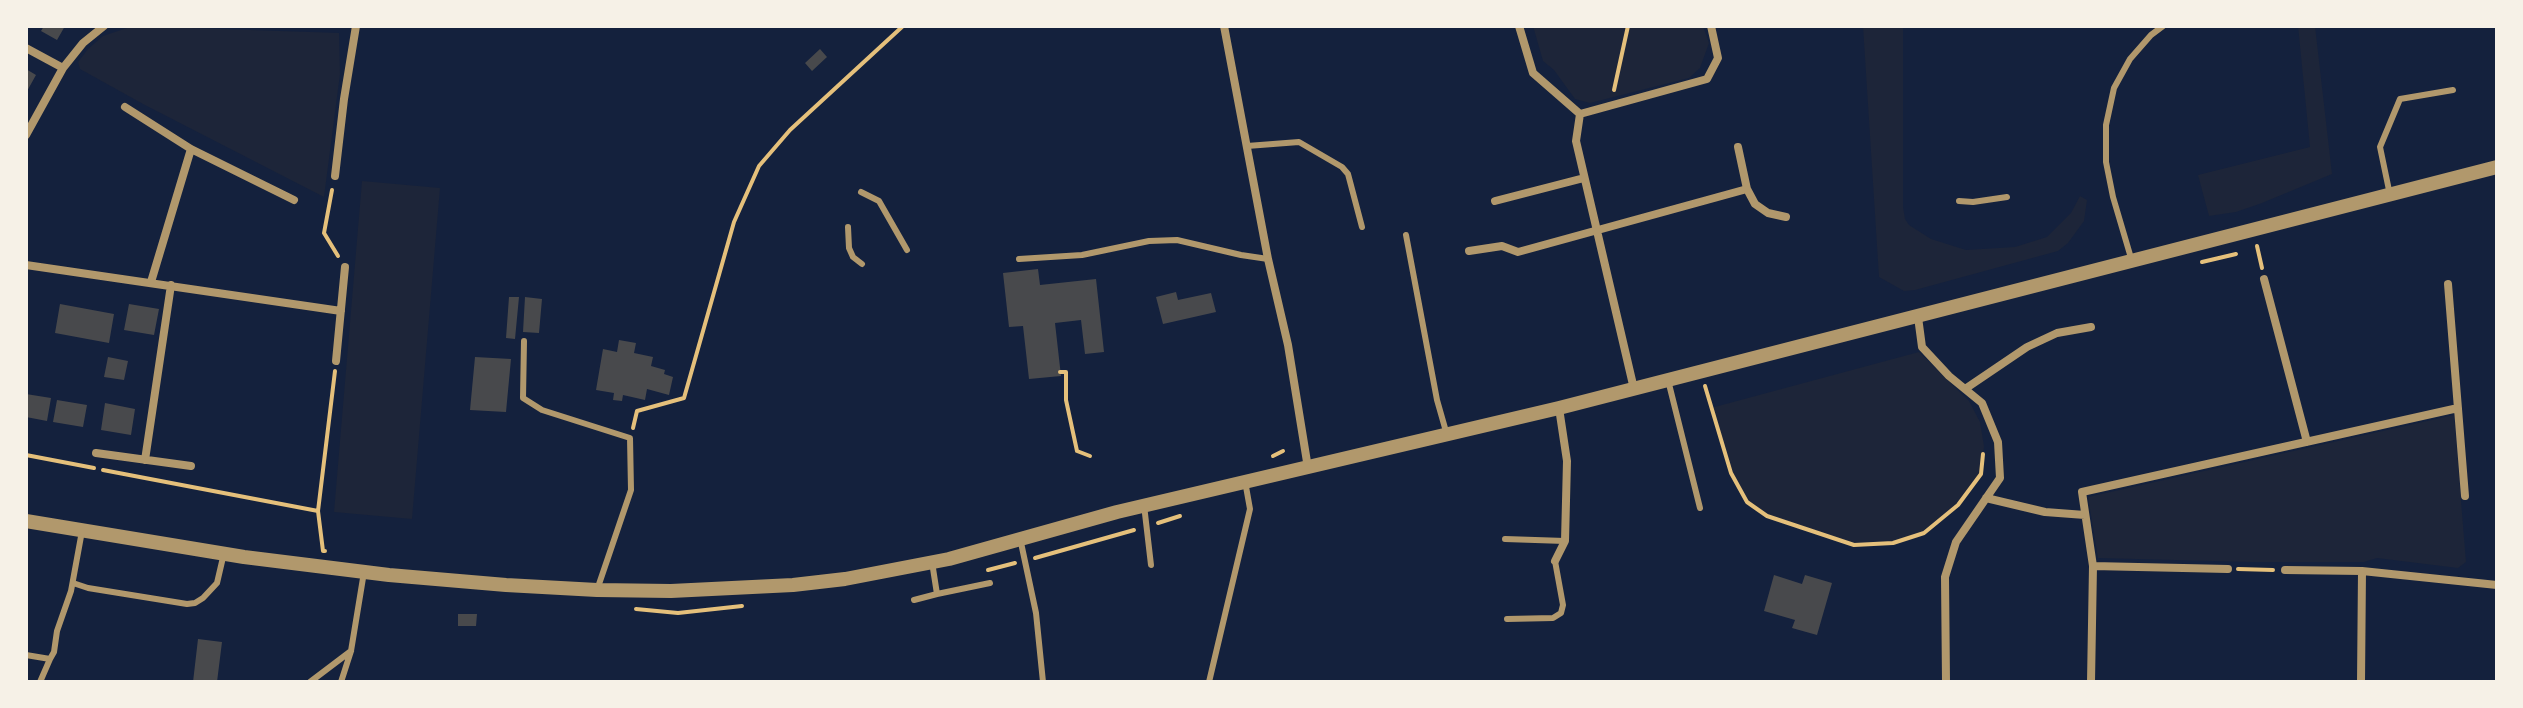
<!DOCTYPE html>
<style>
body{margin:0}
#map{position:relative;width:2523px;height:708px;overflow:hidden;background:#14213d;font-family:Spectral,serif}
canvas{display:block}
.frame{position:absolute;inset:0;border:28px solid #f6f1e7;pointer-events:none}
</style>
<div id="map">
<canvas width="2523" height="708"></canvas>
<div class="frame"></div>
</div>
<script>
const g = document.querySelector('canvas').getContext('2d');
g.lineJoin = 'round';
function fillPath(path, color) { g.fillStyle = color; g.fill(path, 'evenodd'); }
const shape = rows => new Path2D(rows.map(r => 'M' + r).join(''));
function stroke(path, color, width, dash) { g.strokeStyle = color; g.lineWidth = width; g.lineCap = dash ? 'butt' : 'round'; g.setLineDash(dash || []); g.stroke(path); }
const green = shape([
 [133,26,339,33,340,74,324,197,143,104,80,69,78,62,88,49,103,36],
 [1533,26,1703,26,1709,43,1700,68,1689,78,1590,103,1575,99,1554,70,1543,61],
 [1863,26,1903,26,1903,207,1905,219,1909,225,1931,239,1966,250,2015,247,2047,237,2071,213,2080,196,2087,200,2084,221,2068,243,2058,251,1915,290,1904,291,1879,277],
 [2298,26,2315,26,2332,174,2262,203,2236,212,2209,216,2198,175,2310,147],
 [362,181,440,188,412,519,334,512],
 [1919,352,1969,401,1980,422,1984,446,1981,474,1958,505,1924,533,1893,543,1854,545,1767,516,1747,502,1731,473,1711,408],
 [2454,415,2466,562,2458,568,2377,558,2364,562,2250,562,2098,558,2088,497]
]);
const building = shape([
 [44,26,65,26,57,40,41,31],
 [820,49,827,57,812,71,805,63],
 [26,69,36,75,26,93],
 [1038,269,1040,285,1096,279,1104,352,1085,354,1081,320,1055,323,1061,376,1029,379,1023,326,1009,327,1003,273],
 [1176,292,1178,300,1211,293,1216,312,1163,324,1156,297],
 [509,297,519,297,515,339,506,338],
 [525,297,542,299,539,333,523,332],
 [60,304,114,314,109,343,55,333],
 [129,304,159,309,154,335,124,330],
 [619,340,636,343,634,353,653,357,651,366,665,370,664,374,673,377,669,395,647,389,645,400,623,395,622,401,613,400,614,393,596,390,603,349,617,352],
 [108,357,128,361,124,380,104,377],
 [475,357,511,359,506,412,470,410],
 [26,394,51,398,47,421,26,417],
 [57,400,87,405,83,427,53,422],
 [105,403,135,409,131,435,101,430],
 [1774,575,1802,584,1805,575,1832,583,1817,635,1792,628,1795,620,1764,611],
 [458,614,477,614,476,626,458,626],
 [198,639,222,642,217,682,193,682]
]);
const path = shape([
 [1614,90,1628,26],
 [332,190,324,233,338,256],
 [2257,246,2262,268],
 [2202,262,2236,254],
 [1060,372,1066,372,1066,400,1077,451,1090,456],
 [1705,386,1731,473,1747,502,1767,516,1854,545,1893,543,1924,533,1958,505,1981,474,1983,454],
 [633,428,637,411,684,398,734,222,759,166,790,130,903,26],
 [26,455,94,468],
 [1273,456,1283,451],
 [103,470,318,511],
 [1158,523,1180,516],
 [325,551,323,551,318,511,335,371],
 [1035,558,1134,530],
 [2238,569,2273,570],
 [988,570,1015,563],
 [636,609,678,613,742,606]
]);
const service = shape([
 [1247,146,1299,142,1342,167,1348,174,1362,227],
 [861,192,879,201,907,250],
 [2390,195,2380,147,2400,99,2453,90],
 [1959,201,1973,202,2007,197],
 [848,227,849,248,853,257,862,264],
 [1406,235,1437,400,1447,435],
 [2131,258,2113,197,2106,162,2106,125,2114,88,2130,59,2151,35,2163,26],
 [1019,259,1082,255,1149,241,1177,240,1241,255,1268,259],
 [524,341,523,398,542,410,630,438,631,490,597,590],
 [1668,380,1700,508],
 [1144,505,1151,565],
 [1020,538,1036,613,1043,682],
 [1505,539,1565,541],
 [932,562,937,594,990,583],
 [73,583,88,588,187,604,195,603,203,598,217,583,224,553],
 [914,600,937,594],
 [1507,619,1553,618,1561,613,1563,605,1555,561],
 [26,655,50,659,54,652,57,631,71,591,82,531],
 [40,682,50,659],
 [310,682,351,651],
 [341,682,351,651,364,572],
 [1209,682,1250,509,1245,481]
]);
const minor = shape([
 [1224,26,1268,259,1288,345,1308,468],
 [1519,26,1533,73,1580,114],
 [26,48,63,68],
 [125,107,191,149,294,200],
 [1580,114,1576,141,1634,389],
 [1580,114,1707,79,1718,58,1711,26],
 [26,135,63,68,83,43,104,26],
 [1738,147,1747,189,1755,204,1768,213,1786,217],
 [335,176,344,99,356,26],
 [1495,201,1584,178],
 [1469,251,1502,246,1518,252,1747,189],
 [26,265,341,311],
 [2264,279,2307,442],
 [151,282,191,149],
 [2448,284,2465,496],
 [1918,317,1922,347,1949,376,1982,403,1998,442,2000,478,1956,542,1945,577,1946,682],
 [336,361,345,267],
 [1965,389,2027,347,2057,333,2091,327],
 [96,453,191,466],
 [145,460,171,285],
 [1986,498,2045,512,2085,515],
 [1555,561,1565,541,1567,461,1559,408],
 [2093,566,2228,569],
 [2285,570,2362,571],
 [2091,682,2093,566,2082,492,2458,408],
 [2361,682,2362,571,2497,585]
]);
const tertiary = shape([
 [26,521,244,557,389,575,506,585,597,590,671,591,793,585,845,579,949,559,1117,512,1559,408,2497,167]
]);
fillPath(green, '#1d2539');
fillPath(building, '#48494c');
stroke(path, '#e5c07b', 4);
stroke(service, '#b1986c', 6);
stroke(minor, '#b1986c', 8);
stroke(tertiary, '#b1986c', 14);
</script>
